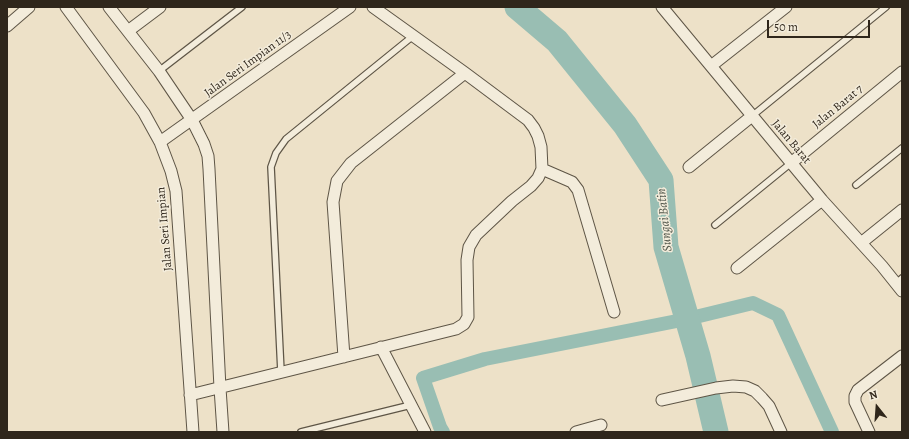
<!DOCTYPE html>
<style>
body{margin:0}
#map{position:relative;width:909px;height:439px;overflow:hidden;background:#ede1c8;font-family:Alegreya,serif}
canvas{display:block}
.frame{position:absolute;inset:0;border:8px solid #2f261b;pointer-events:none}
.north{position:absolute;left:857px;top:387px;width:40px;height:40px;-webkit-text-stroke:3px #f3ecdb;paint-order:stroke;rotate:343deg;font-size:11px;font-weight:700;line-height:16px;text-align:center;color:#2f261b}
.north::after{content:'';display:block;margin:auto;width:14px;height:18px;background:#2f261b;clip-path:polygon(50% 0,100% 100%,50% 72%,0 100%)}
.scale{position:absolute;left:767px;top:20px;width:103px;height:18px;box-sizing:border-box;border:2px solid #2f261b;border-top:0;padding-left:5px;font-size:12px;line-height:14px;white-space:nowrap;color:#2f261b;-webkit-text-stroke:3px #f3ecdb;paint-order:stroke}
</style>
<div id="map">
<canvas width="909" height="439"></canvas>
<div class="frame"></div>
<div class="north">N</div>
<div class="scale">50 m</div>
</div>
<script>
const g = document.querySelector('canvas').getContext('2d');
g.lineJoin = 'round';
const shape = rows => new Path2D(rows.map(r => 'M' + r).join(''));
function stroke(path, color, width, dash) { g.strokeStyle = color; g.lineWidth = width; g.lineCap = dash ? 'butt' : 'round'; g.setLineDash(dash || []); g.stroke(path); }
function label(font, color, halo, rows, align = 'center') {
  g.font = font + ' Alegreya,serif'; g.lineWidth = 3; g.setLineDash([]); g.textBaseline = 'middle'; g.strokeStyle = halo; g.fillStyle = color; for (const [text, x, y, turn = 0] of rows) {
    g.save(); g.translate(x, y); g.rotate((+turn || 0) * Math.PI / 180); g.textAlign = isNaN(turn) ? turn : align; if (halo) g.strokeText(text, 0, 0); g.fillText(text, 0, 0); g.restore();
  }
}
const canal = shape([
 [443,432,440,427,423,378,485,359,687,319,753,303,778,315,832,432]
]);
const river = shape([
 [517,7,557,41,625,125,661,180,666,247,698,356,716,432]
]);
const service = shape([
 [159,71,242,7],
 [752,116,886,7],
 [856,185,902,148],
 [715,225,791,163],
 [896,283,902,278],
 [281,372,271,167,276,153,286,139,413,36],
 [301,432,411,405]
]);
const minor = shape([
 [66,7,144,113,160,142,171,171,176,191,193,432],
 [109,7,159,71,192,120,204,144,208,156,209,169,220,388,223,432],
 [662,7,822,200,882,266,902,291],
 [7,26,29,7],
 [128,31,160,7],
 [711,66,786,7],
 [160,142,350,7],
 [791,163,902,72],
 [689,167,752,116],
 [542,169,572,182,578,190,614,312],
 [861,243,902,210],
 [737,268,822,200],
 [381,347,425,432],
 [344,357,333,202,337,181,351,163,465,73],
 [190,395,456,329,464,324,468,317,467,260,469,247,476,235,512,201,531,186,538,178,542,169,541,147,538,136,534,128,528,120,465,73,373,7],
 [662,400,716,388,733,386,746,387,755,391,762,398,769,406,781,432],
 [576,432,601,425],
 [869,432,855,402,855,396,858,390,902,356]
]);
const streetNames = [
 ["Jalan Seri Impian 11/3",248,64,-36],
 ["Jalan Barat 7",838,107,-39],
 ["Jalan Barat",791,142,50],
 ["Jalan Seri Impian",165,229,-95]
];
const waterNames = [
 ["Sungai Batin",665,220,-96]
];
stroke(canal, '#99beb3', 14);
stroke(river, '#99beb3', 25);
stroke(service, '#5e5546', 8);
stroke(minor, '#5e5546', 13);
stroke(service, '#f3ecdb', 5.5);
stroke(minor, '#f3ecdb', 11);
label('12px', '#2f261b', '#f3ecdb', streetNames);
label('italic 13px', '#4f5449', '#f3ecdb', waterNames);
</script>
